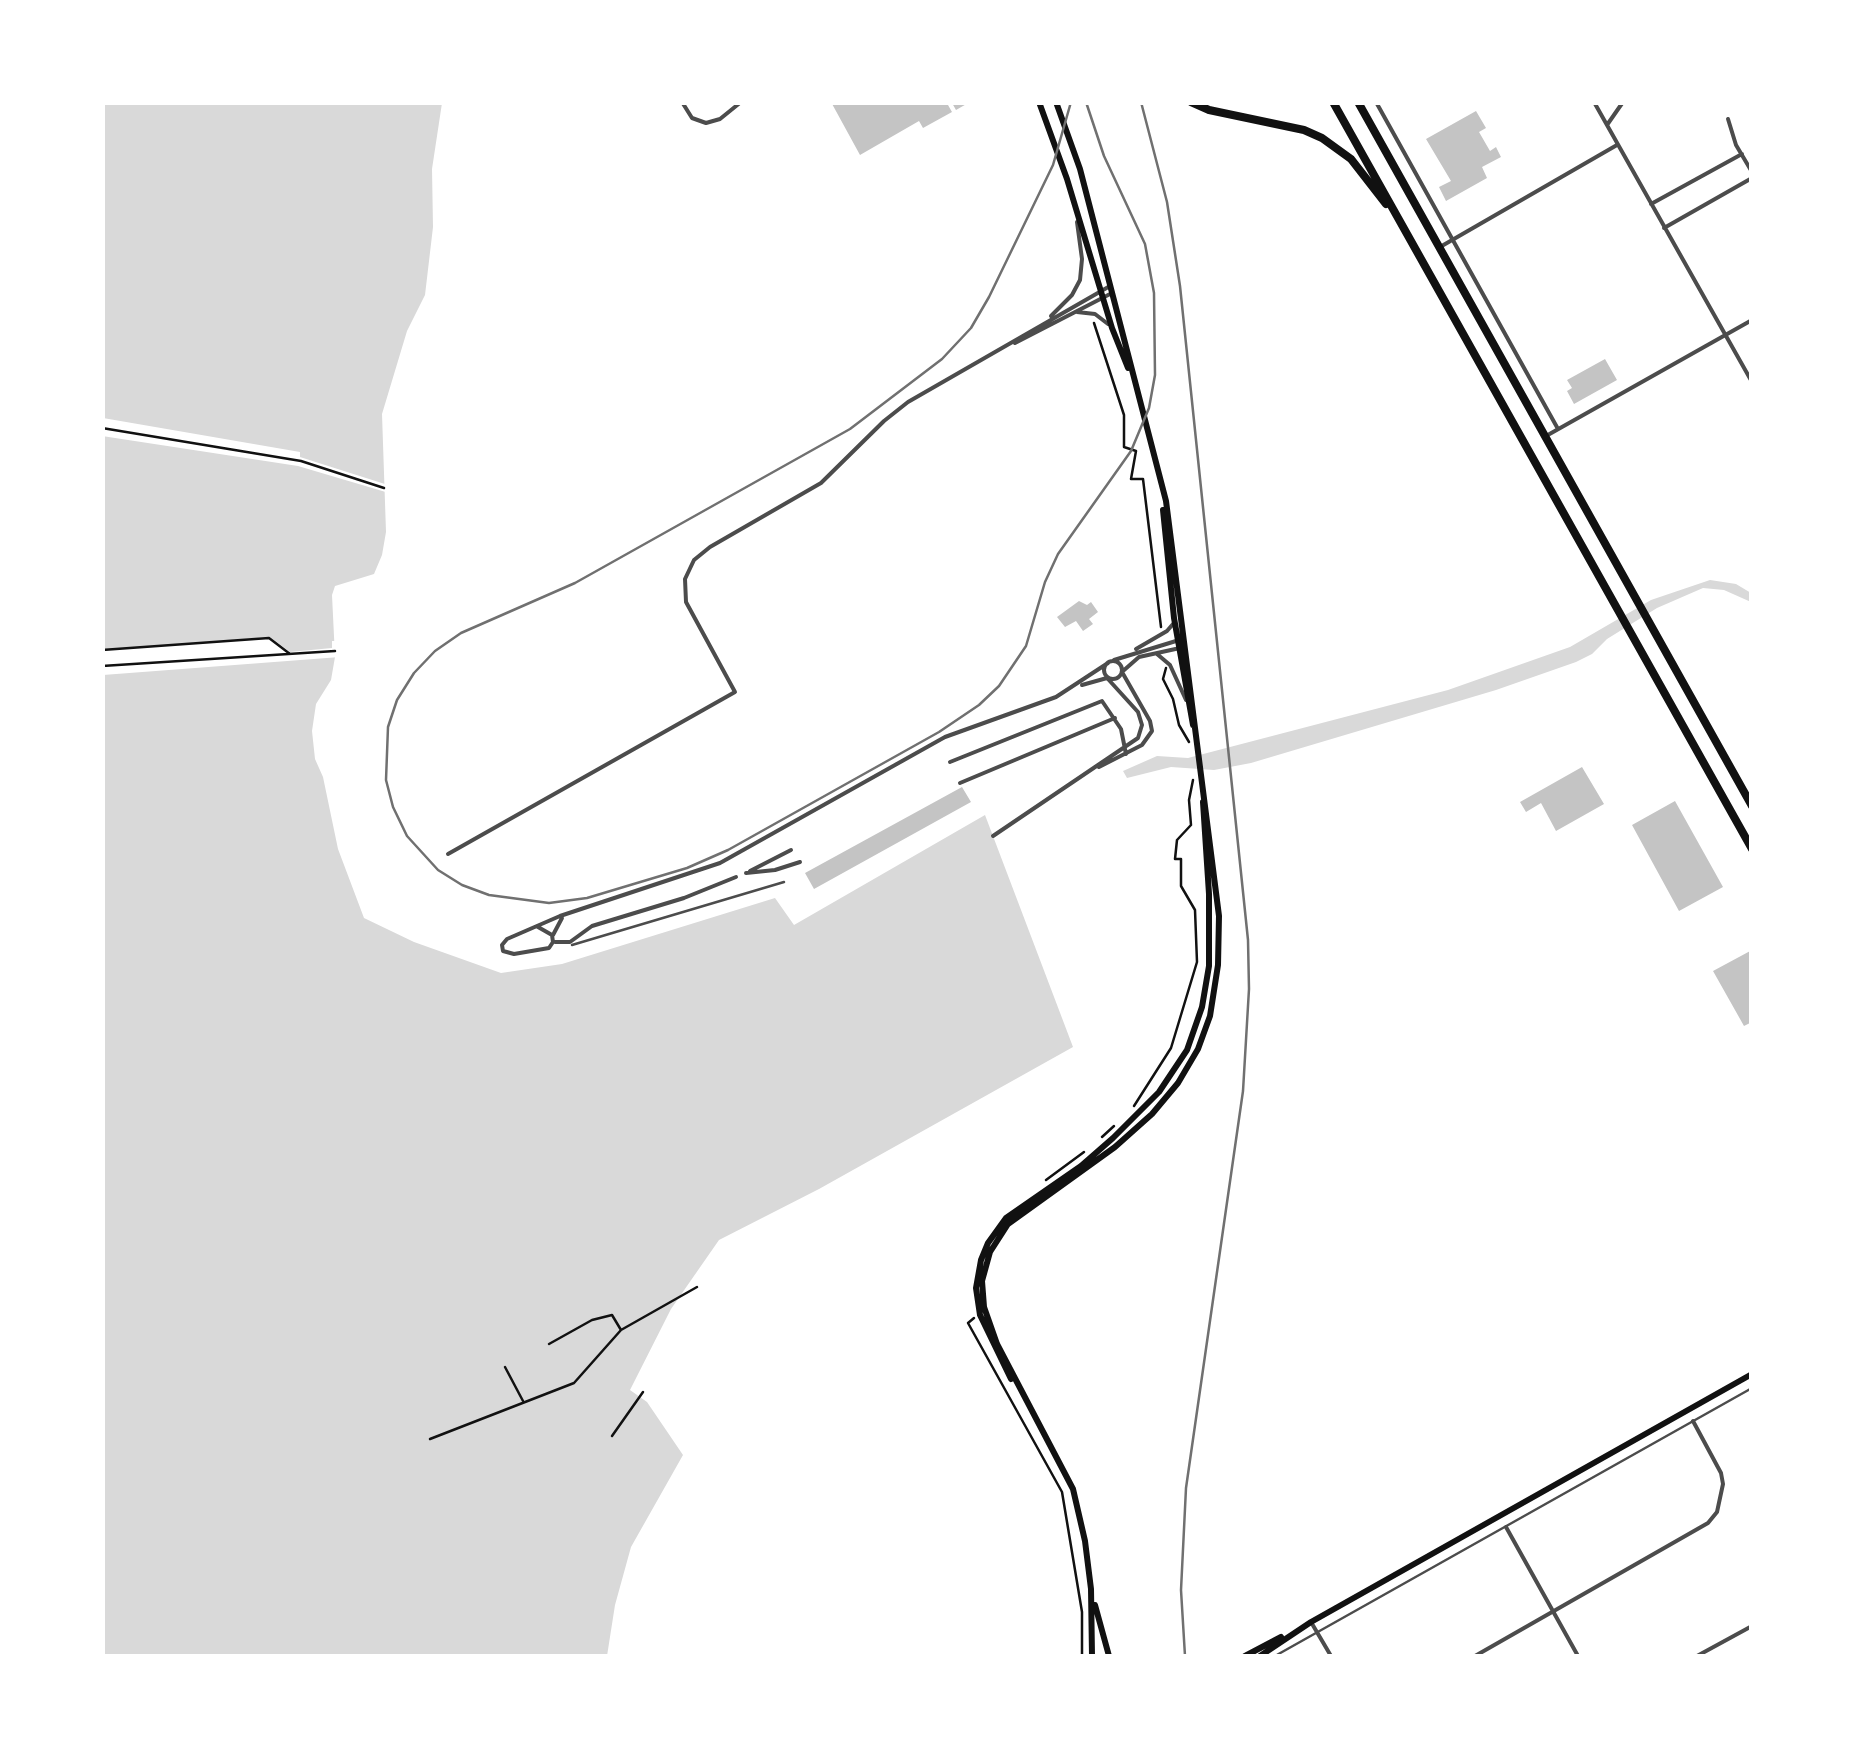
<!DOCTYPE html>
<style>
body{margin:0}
#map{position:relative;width:1854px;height:1759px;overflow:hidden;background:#fff;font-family:"Alegreya Sans",sans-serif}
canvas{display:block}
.frame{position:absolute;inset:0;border:105px solid #fff;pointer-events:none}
</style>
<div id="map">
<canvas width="1854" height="1759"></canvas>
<div class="frame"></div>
</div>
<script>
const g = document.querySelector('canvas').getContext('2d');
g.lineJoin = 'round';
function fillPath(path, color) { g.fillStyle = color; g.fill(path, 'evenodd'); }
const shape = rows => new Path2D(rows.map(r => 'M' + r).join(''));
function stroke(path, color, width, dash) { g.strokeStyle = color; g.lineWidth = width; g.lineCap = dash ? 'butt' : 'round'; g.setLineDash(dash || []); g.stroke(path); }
const water = shape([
 [102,103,442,103,432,169,433,227,425,295,407,331,382,414,386,532,382,555,374,574,335,586,332,595,335,657,331,680,316,704,312,731,315,759,323,777,338,849,364,918,414,942,501,973,562,964,775,898,794,925,985,815,1073,1047,819,1189,719,1240,671,1309,630,1390,647,1402,683,1455,631,1547,615,1605,607,1656,103,1656],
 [1710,580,1736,584,1751,593,1751,602,1724,590,1703,588,1657,608,1607,639,1592,654,1576,662,1496,690,1251,763,1214,770,1171,767,1127,778,1123,771,1157,756,1188,758,1448,690,1570,647,1651,600]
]);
const pier = shape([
 [103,418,300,452,300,457,388,485,389,493,298,466,102,436],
 [270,637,290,652,332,648,332,641,338,641,340,657,103,675,103,650]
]);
const building = shape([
 [831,102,970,102,956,110,952,103,948,105,952,112,923,128,919,121,860,155],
 [1476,111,1486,128,1479,132,1490,151,1496,147,1501,157,1482,167,1487,178,1446,201,1439,187,1451,181,1426,139],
 [1605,359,1617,380,1574,404,1567,391,1572,388,1567,380],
 [1079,601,1087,605,1091,602,1098,612,1089,619,1093,624,1083,631,1076,621,1065,627,1057,617],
 [1582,767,1604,804,1556,831,1541,803,1526,812,1520,802],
 [962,787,971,802,814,889,805,873],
 [1675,801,1723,887,1679,911,1632,825],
 [1752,950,1752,1022,1744,1026,1713,971]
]);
const path = shape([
 [1094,323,1124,415,1124,447,1136,451,1131,479,1143,479,1161,627],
 [102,428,301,461,384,488],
 [102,650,269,638,290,654],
 [102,666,335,651],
 [1166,668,1163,679,1173,699,1179,725,1189,742],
 [1134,1106,1171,1048,1197,962,1195,910,1181,886,1181,859,1175,859,1177,840,1191,825,1189,800,1193,780],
 [1102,1137,1114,1126],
 [1046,1180,1084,1152],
 [974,1318,968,1323,1062,1492,1082,1612,1082,1656],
 [549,1344,592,1320,612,1315,621,1330],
 [505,1367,523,1401],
 [612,1436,643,1392],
 [430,1439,574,1383,621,1330,697,1287]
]);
const service = shape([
 [572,945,784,882],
 [1275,1656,1752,1388]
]);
const minor = shape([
 [682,102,692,118,706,123,720,119,741,102],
 [1376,102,1558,429],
 [1594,102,1752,382],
 [1728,119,1736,145,1752,172],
 [1607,125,1623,102],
 [1651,204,1742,154],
 [1664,228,1752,178],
 [1440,247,1617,145],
 [1077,312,1095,314,1108,324],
 [1051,316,1072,295,1080,280,1082,259,1077,222],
 [1015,343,1112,293],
 [1546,436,1752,320],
 [1136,649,1167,631,1173,624],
 [1157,654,1170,665,1186,700],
 [1114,660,1176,641],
 '1104 670a9 9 0 1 1 18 0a9 9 0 1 1-18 0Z',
 [1123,671,1139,657,1180,648],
 [1082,685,1107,678],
 [950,762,1102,701,1121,729,1126,754],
 [1099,767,1142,745,1152,731,1150,721,1122,672],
 [960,783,1115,718],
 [993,836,1138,738,1142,725,1138,712,1108,679],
 [448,854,735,692,686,602,685,579,694,560,710,547,821,483,884,421,908,402,1110,286],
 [750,871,791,850],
 [746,873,775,870,800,862],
 [538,927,552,935,553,942,549,948,514,954,503,951,502,945,507,939,560,916,720,863,945,737,1056,697,1108,663],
 [553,935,562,918],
 [555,942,570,942,592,926,684,898,736,877],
 [1506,1527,1578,1656],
 [1311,1622,1331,1656],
 [1475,1656,1708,1523,1717,1512,1723,1484,1721,1473,1693,1421],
 [1697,1656,1752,1626]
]);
const secondary = shape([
 [1039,102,1067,179,1112,328,1128,368],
 [1056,102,1080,169,1166,501,1219,916,1218,965,1210,1016,1198,1049,1178,1083,1152,1114,1115,1147,1008,1224,990,1252,982,1281,984,1307,997,1344,1073,1489,1085,1541,1091,1589,1092,1656],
 [1163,510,1174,618,1193,725],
 [1011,1379,980,1315,976,1288,981,1260,988,1243,1006,1218,1081,1166,1113,1138,1159,1092,1187,1050,1202,1007,1209,966,1209,894,1203,802],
 [1095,1605,1109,1656],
 [1245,1656,1281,1637],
 [1260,1656,1311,1622,1752,1374]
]);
const trunk = shape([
 [1191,102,1209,110,1304,130,1322,138,1351,159,1386,204],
 [1333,102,1752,849],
 [1358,102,1752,806]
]);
const rail = shape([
 [1071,102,1053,165,989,297,971,328,942,359,850,429,575,583,461,633,435,651,414,673,397,700,388,727,386,780,393,807,407,836,438,870,462,885,489,895,549,903,587,898,687,868,728,850,939,732,979,705,999,686,1026,646,1045,582,1058,554,1131,451,1149,408,1155,375,1154,293,1145,244,1104,156,1086,102],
 [1141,102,1167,202,1180,286,1248,940,1249,989,1243,1091,1186,1488,1181,1590,1185,1656]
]);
fillPath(water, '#d9d9d9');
fillPath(pier, '#fff');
fillPath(building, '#c4c4c4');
stroke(path, '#111', 2.5);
stroke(service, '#4c4c4c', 2.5);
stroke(minor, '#4c4c4c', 4);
stroke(secondary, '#111', 6);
stroke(trunk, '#111', 8);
stroke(rail, '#707070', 2.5);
</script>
